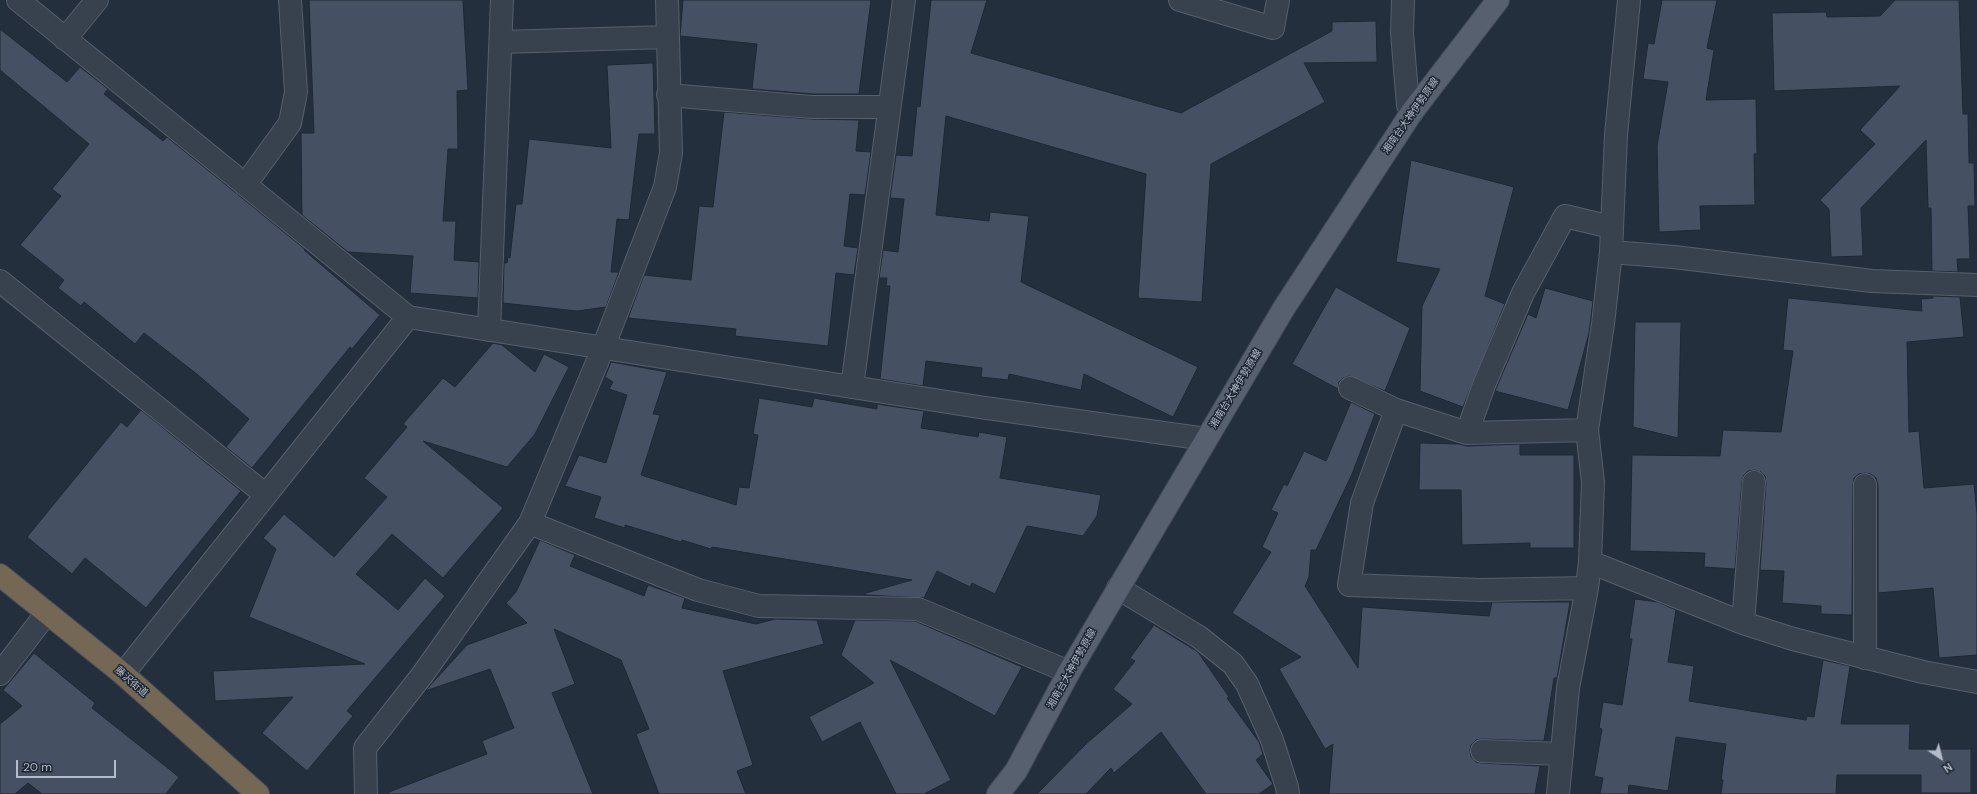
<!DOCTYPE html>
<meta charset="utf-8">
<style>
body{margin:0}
#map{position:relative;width:1977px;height:794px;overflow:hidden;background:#242f3e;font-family:"DM Sans",sans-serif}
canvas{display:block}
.north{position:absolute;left:1921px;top:738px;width:40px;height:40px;-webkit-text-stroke:3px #1d2633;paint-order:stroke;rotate:145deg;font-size:11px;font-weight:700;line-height:16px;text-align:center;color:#b4bcc9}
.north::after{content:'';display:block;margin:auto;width:14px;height:18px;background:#b4bcc9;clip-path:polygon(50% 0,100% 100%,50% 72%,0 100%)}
.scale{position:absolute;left:16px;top:760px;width:100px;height:18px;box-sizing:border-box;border:2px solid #b4bcc9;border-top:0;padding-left:5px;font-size:12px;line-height:14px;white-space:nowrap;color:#b4bcc9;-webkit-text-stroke:3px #1d2633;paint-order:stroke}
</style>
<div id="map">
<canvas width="1977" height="794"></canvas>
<div class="north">N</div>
<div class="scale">20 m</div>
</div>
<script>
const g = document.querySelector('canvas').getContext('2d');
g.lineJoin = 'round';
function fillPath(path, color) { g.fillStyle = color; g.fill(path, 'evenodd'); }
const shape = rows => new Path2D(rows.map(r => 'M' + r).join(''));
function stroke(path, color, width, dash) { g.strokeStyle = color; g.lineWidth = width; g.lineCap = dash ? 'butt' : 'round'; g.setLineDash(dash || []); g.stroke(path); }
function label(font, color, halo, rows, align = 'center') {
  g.font = font + ' "DM Sans","Noto Sans JP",sans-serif'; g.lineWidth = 3; g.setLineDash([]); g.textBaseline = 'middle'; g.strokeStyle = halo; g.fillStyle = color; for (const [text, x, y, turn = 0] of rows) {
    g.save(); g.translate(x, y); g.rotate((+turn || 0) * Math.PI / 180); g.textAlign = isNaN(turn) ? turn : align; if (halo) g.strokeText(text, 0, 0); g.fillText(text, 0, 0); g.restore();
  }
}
const building = shape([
 [309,0,463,0,468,90,457,91,458,149,448,149,443,221,456,221,454,260,479,262,478,298,410,293,413,256,348,252,302,215,301,133,314,133,309,0],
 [683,0,871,0,859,94,813,94,752,89,757,44,680,36,683,0],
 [931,0,987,0,971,53,1181,113,1332,31,1332,22,1376,21,1377,62,1304,63,1325,102,1211,164,1202,302,1138,298,1146,174,946,116,936,215,989,221,990,212,1029,216,1021,282,1198,367,1173,417,1084,374,1081,390,1009,374,1008,380,981,377,982,368,926,361,923,386,880,379,890,286,886,286,887,278,879,278,883,250,898,252,904,199,890,198,896,155,912,156,917,106,920,107,931,0],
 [1662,0,1717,0,1707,48,1714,50,1706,100,1756,99,1757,154,1754,154,1755,205,1700,206,1701,230,1659,232,1657,146,1668,82,1643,79,1648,43,1654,44,1662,0],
 [1895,0,1959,0,1963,114,1968,114,1969,163,1974,163,1975,206,1968,206,1970,259,1957,259,1958,272,1932,271,1931,208,1928,208,1926,140,1861,208,1863,256,1831,257,1829,209,1820,200,1875,144,1860,130,1900,86,1774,91,1772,13,1826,12,1827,17,1880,16,1895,0],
 [0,29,67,82,80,67,108,89,104,94,163,141,167,137,306,250,304,250,380,315,352,349,350,347,252,468,226,447,249,419,198,375,144,333,135,344,84,302,81,306,58,288,64,280,20,245,61,196,52,189,89,144,0,70,0,29],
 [653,63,655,134,639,134,629,220,617,219,611,272,619,272,606,307,577,311,503,303,504,263,507,263,508,257,510,258,516,204,522,204,529,139,611,148,607,65,653,63],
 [724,112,811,119,859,120,856,151,871,152,865,195,850,194,844,246,858,248,854,275,836,273,828,346,735,336,736,329,628,318,644,275,691,280,699,206,713,207,724,112],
 [1411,160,1514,187,1485,296,1505,304,1463,407,1420,391,1422,306,1440,269,1396,262,1411,160],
 [1336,287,1410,328,1385,391,1349,376,1343,378,1339,382,1338,389,1292,364,1336,287],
 [1545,288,1593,301,1589,333,1568,410,1495,391,1528,314,1536,318,1545,288],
 [1933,296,1960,297,1964,337,1907,342,1909,432,1919,431,1924,488,1974,484,1977,514,1977,655,1939,658,1933,588,1878,593,1878,485,1876,478,1871,474,1865,473,1859,474,1854,478,1853,485,1852,615,1821,614,1821,606,1782,603,1784,571,1760,570,1766,483,1765,476,1761,472,1755,470,1748,471,1744,475,1742,481,1735,569,1704,567,1705,553,1630,551,1632,455,1720,456,1723,430,1781,432,1793,351,1783,350,1788,298,1922,311,1921,299,1933,298,1933,296],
 [1635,322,1681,322,1678,438,1633,427,1635,322],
 [493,343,502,345,535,372,544,354,569,367,535,434,507,467,423,441,503,508,443,578,392,534,356,574,398,610,425,578,445,596,347,711,353,716,307,771,262,733,293,697,215,701,213,671,365,664,249,617,276,549,263,538,284,514,334,557,387,497,364,478,407,427,403,424,443,378,455,387,493,343],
 [611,362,667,372,653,414,660,415,641,475,736,505,739,487,749,488,758,435,753,434,759,398,812,407,814,398,877,409,877,404,924,411,921,428,978,437,979,432,1007,437,1000,478,1101,495,1097,516,1083,536,1027,526,995,594,972,583,970,587,937,571,924,598,865,595,866,593,912,580,712,547,711,549,682,540,681,542,625,525,625,528,594,518,601,497,565,486,579,455,606,463,627,395,609,389,613,382,605,377,611,362],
 [1351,402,1375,414,1352,474,1316,550,1311,550,1309,577,1305,586,1358,668,1362,607,1489,616,1492,602,1570,602,1557,678,1554,678,1544,741,1482,739,1476,740,1471,745,1470,750,1471,757,1476,762,1481,763,1540,766,1535,794,1329,794,1333,744,1325,749,1279,669,1301,657,1232,613,1271,552,1262,547,1278,513,1271,510,1284,484,1287,486,1304,451,1326,461,1351,402],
 [141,410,241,491,146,608,85,558,72,574,27,537,121,422,127,427,141,410],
 [1420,443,1459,444,1467,446,1520,444,1520,455,1574,455,1574,548,1530,548,1530,543,1462,545,1461,490,1419,490,1420,443],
 [540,540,575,555,570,566,644,596,648,585,685,598,682,608,756,624,775,619,817,620,824,644,723,671,753,765,737,771,746,794,659,794,636,734,649,729,621,660,554,629,575,684,552,693,593,794,389,794,389,792,487,754,482,741,514,728,490,669,425,691,467,645,527,623,506,603,516,592,540,540],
 [1635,599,1658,602,1676,610,1668,662,1694,666,1689,701,1806,720,1807,716,1814,717,1823,660,1850,666,1841,724,1910,724,1909,749,1971,749,1971,793,1921,793,1921,775,1837,775,1836,794,1721,794,1723,780,1721,780,1726,744,1676,737,1668,791,1629,785,1628,794,1600,794,1603,778,1594,776,1602,729,1599,728,1603,702,1622,705,1632,639,1629,639,1635,599],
 [855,620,915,621,1022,667,995,716,890,660,951,780,924,794,896,794,860,722,822,742,809,717,874,683,841,655,855,620],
 [1154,625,1198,652,1229,697,1227,698,1259,742,1263,754,1256,760,1273,784,1259,794,1206,794,1161,732,1114,773,1111,768,1086,794,1037,794,1086,744,1132,704,1113,689,1135,661,1130,658,1154,625],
 [34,653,95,703,92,708,179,777,166,794,42,794,28,783,15,794,0,794,0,724,22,706,3,690,34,653]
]);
const minor = shape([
 [18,0,408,317,979,407,1206,439],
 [1180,0,1273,28,1278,0],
 [1403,0,1402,33,1408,105,1412,112],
 [65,39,97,0],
 [501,42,667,37],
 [668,95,812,107,889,107],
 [245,185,290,123,296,92,290,0],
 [1611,252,1674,257,1872,281,1977,285],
 [0,281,266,495],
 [489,330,502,0],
 [852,387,904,0],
 [1350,388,1396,410,1467,433,1587,430],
 [1396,410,1362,503,1349,585,1481,590,1587,588],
 [1467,433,1484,385,1523,293,1565,216,1611,227],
 [530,523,698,590,759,606,918,609,1069,672],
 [1590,562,1743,623,1793,639,1923,672,1977,682],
 [1118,588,1199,637,1233,664,1247,684,1272,740,1287,787,1288,794],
 [1743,623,1754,482],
 [1865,658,1865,485],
 [0,674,46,614],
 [123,674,408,317],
 [1482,751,1562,754],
 [366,794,365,748,423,674,530,523,603,348,665,187,671,153,667,0],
 [1558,794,1568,688,1587,588,1590,562,1593,482,1587,430,1603,324,1611,252,1616,135,1629,0]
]);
const major = shape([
 [998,794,1016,771,1069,672,1284,308,1412,112,1498,0]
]);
const highway = shape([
 [0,575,123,674,258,794]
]);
const streetNames = [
 ["湘南台大神伊勢原線",1411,116,-55],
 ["湘南台大神伊勢原線",1236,389,-59],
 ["湘南台大神伊勢原線",1072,669,-61],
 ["藤沢街道",131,682,41]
];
fillPath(building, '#455162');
stroke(building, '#1f2835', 1);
stroke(minor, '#565f6c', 24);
stroke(major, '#414a57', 24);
stroke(highway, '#434c59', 24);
stroke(minor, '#38414e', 22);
stroke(major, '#56606e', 22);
stroke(highway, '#746855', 22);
label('10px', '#b4bcc9', '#1d2633', streetNames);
</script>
